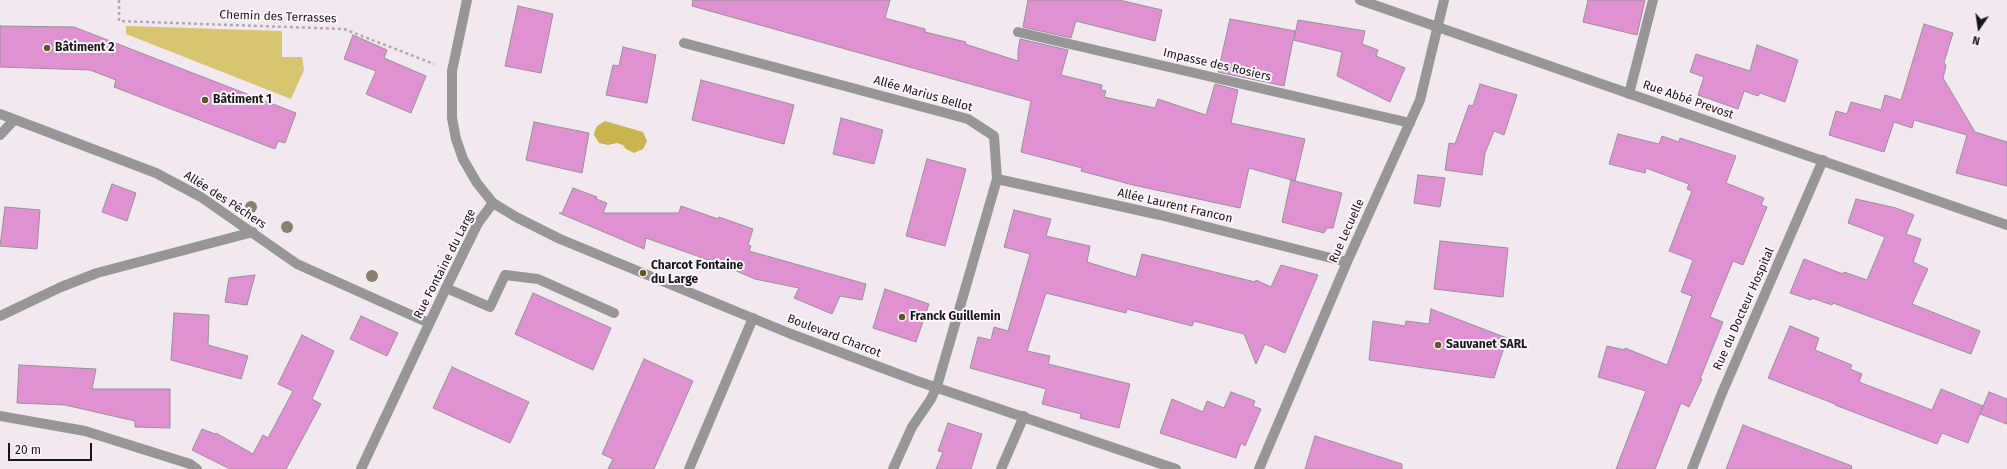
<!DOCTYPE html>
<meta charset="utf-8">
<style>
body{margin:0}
#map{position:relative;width:2007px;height:469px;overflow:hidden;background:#f1e9ef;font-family:"Fira Sans",sans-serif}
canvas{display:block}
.north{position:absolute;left:1959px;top:8px;width:40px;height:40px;-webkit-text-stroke:3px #fef6fc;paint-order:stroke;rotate:193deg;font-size:11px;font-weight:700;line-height:16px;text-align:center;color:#191619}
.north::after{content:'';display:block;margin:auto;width:14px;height:18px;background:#191619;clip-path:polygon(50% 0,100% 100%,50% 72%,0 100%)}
.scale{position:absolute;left:8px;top:443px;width:84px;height:18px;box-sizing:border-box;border:2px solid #191619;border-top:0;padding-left:5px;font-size:12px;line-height:14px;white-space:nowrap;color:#191619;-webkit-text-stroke:3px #fef6fc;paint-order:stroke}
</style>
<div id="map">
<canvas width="2007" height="469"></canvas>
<div class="north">N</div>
<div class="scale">20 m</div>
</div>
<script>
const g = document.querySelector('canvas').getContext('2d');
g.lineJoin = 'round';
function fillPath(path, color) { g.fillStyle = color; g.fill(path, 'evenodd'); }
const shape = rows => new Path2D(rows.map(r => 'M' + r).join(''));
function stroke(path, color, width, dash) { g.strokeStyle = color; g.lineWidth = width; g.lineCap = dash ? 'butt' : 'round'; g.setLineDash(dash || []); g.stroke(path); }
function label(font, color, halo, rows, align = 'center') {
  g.font = font + ' "Fira Sans",sans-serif'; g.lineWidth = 4; g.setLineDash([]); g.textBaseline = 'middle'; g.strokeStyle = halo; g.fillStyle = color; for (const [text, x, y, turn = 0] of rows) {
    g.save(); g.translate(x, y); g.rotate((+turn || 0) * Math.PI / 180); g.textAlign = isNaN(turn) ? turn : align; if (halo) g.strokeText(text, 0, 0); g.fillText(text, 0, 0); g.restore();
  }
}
const green = shape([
 [126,26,282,31,282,57,302,57,304,70,291,99,126,34]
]);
const water = shape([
 [605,121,643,132,647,141,643,149,634,153,626,149,623,145,617,143,608,145,599,143,594,135,595,130,597,126]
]);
const building = shape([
 [693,0,890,0,885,18,925,29,925,32,966,42,965,44,1018,61,1018,51,1020,39,1068,50,1061,75,1102,85,1101,90,1106,91,1104,97,1155,108,1158,99,1206,115,1215,84,1238,90,1231,123,1305,139,1295,181,1249,168,1240,208,1133,185,1081,171,1082,168,1021,152,1031,101,692,6,693,0],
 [1028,0,1119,0,1162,10,1155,41,1076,21,1071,38,1023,27,1028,0],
 [1588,0,1645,0,1637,35,1583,22,1588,0],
 [518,6,553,14,541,73,505,66,518,6],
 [1230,19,1295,31,1294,39,1298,20,1365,31,1362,44,1378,50,1376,56,1405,68,1390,102,1337,76,1342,52,1293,40,1284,86,1218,72,1230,19],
 [1924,24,1953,33,1944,62,1946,66,1943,78,1975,132,2007,142,2007,186,1956,173,1967,135,1914,120,1912,128,1894,122,1884,152,1829,135,1836,111,1847,114,1851,102,1881,110,1885,95,1901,100,1924,24],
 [0,26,74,27,296,113,285,143,278,141,275,149,114,87,116,80,90,70,0,67,0,26],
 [353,35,387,50,384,58,426,76,411,113,366,94,376,71,344,59,353,35],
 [1757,45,1798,60,1785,102,1760,93,1758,96,1744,91,1738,109,1698,95,1704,77,1690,72,1696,54,1750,71,1757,45],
 [623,47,656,55,647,103,606,95,613,65,619,66,623,47],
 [701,80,794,105,784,144,692,120,701,80],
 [1480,84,1517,95,1504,135,1494,131,1485,153,1482,175,1445,170,1449,143,1455,144,1469,105,1473,106,1480,84],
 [841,118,883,130,874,164,833,154,841,118],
 [534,122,589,133,582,173,526,160,534,122],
 [1618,134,1659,144,1662,136,1679,142,1680,138,1736,156,1726,183,1764,198,1761,205,1767,207,1743,265,1733,261,1710,317,1723,322,1700,379,1702,379,1689,407,1681,403,1655,469,1616,469,1646,391,1598,377,1607,346,1625,350,1625,348,1667,365,1692,296,1681,292,1693,260,1669,251,1692,191,1687,189,1689,184,1646,168,1645,173,1609,164,1618,134],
 [927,159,966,169,945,246,906,236,927,159],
 [1418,175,1445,178,1440,207,1414,203,1418,175],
 [1291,180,1342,193,1333,228,1327,228,1324,233,1282,222,1291,180],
 [112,184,136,193,127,221,102,212,112,184],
 [573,188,597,197,596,199,607,203,603,213,679,213,681,206,718,219,719,217,753,229,748,245,751,246,749,251,866,284,862,300,840,296,832,314,794,298,799,288,755,279,720,264,646,238,644,249,559,213,562,213,573,188],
 [1856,199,1896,208,1914,215,1906,234,1921,239,1913,262,1928,269,1912,304,1980,331,1971,354,1833,303,1832,305,1812,298,1811,300,1790,293,1804,259,1843,274,1844,272,1867,280,1885,237,1848,223,1856,199],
 [5,207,40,210,37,249,0,246,5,207],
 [1014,210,1051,219,1046,236,1090,246,1087,262,1136,277,1142,254,1255,282,1256,280,1271,287,1281,265,1318,275,1285,353,1265,344,1256,364,1244,334,1194,321,1192,326,1127,309,1126,313,1046,293,1027,351,1050,356,1048,364,1130,384,1119,428,1080,418,1081,414,1042,404,1046,389,970,368,978,337,991,340,994,327,1008,331,1030,254,1004,247,1014,210],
 [1440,241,1508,248,1503,297,1434,289,1440,241],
 [255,275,247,305,225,302,229,278,255,275],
 [885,289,929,304,916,342,873,328,885,289],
 [533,293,611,328,593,370,515,334,533,293],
 [1431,309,1507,338,1494,378,1369,360,1373,321,1405,326,1406,321,1429,324,1431,309],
 [174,313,209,315,208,345,248,356,241,379,171,360,174,313],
 [361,316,398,333,387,356,350,339,361,316],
 [1790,326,1819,338,1815,350,1852,365,1850,369,1862,374,1859,382,1932,410,1941,389,1983,406,1968,443,1942,433,1937,444,1835,405,1835,404,1768,378,1790,326],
 [302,335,334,351,312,399,321,404,286,469,230,469,192,450,202,429,215,434,216,433,253,454,263,435,268,438,293,391,278,384,302,335],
 [644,359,693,381,654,469,608,469,613,459,602,454,644,359],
 [19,365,96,369,92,389,170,389,170,428,135,427,135,421,65,405,17,403,19,365],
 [452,367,529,402,510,443,433,408,452,367],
 [1231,392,1255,401,1253,406,1261,409,1245,446,1241,443,1236,458,1160,433,1172,399,1203,412,1207,401,1224,408,1231,392],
 [1989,392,2007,399,2007,424,1980,414,1989,392],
 [948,423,982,434,971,469,936,469,943,452,938,451,948,423],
 [1743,425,1852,466,1851,469,1726,469,1743,425],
 [1315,436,1402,464,1402,469,1305,469,1315,436]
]);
const path = shape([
 [119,0,119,21,344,29,434,64]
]);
const service = shape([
 [1629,94,1653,0],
 [446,288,490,307,505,275,538,279,614,313],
 [689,469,753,318],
 [1001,469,1024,416]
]);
const minor = shape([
 [1018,32,1410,123],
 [684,43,968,119,994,136,997,179,937,386,931,399,912,427,893,469],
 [0,114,156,173,201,197,297,264,429,323],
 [0,135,14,120],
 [997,179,1160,215,1347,262],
 [0,316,61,287,97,273,253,232],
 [0,416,85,431,190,464,197,469],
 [361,469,446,288,478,223,493,203],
 [1259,469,1347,262,1420,100,1444,0],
 [1692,469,1722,393,1823,160]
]);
const tertiary = shape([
 [467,0,452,71,452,118,456,139,463,159,477,183,493,203,516,217,560,239,791,334,917,381,1176,469],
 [1360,0,2007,225]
]);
const trees = [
 [251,207],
 [287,227],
 [372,276]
];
const markers = [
 [47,48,4,"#615723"],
 [205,100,4,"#615723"],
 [643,273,4,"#615723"],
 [902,317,4,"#615723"],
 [1438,345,4,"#615723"]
];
const streetNames = [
 ["Chemin des Terrasses",278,17,2],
 ["Impasse des Rosiers",1217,65,13],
 ["Allée Marius Bellot",923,94,16],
 ["Rue Abbé Prevost",1688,100,19],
 ["Allée des Pêchers",225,200,33],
 ["Allée Laurent Francon",1175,206,13],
 ["Rue Lecuelle",1347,231,-66],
 ["Rue Fontaine du Large",445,264,-63],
 ["Rue du Docteur Hospital",1744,309,-66],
 ["Boulevard Charcot",834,336,21]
];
const poiNames = [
 ["Bâtiment 2",55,48],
 ["Bâtiment 1",213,100],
 ["Charcot Fontaine",651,266],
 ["du Large",651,280],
 ["Franck Guillemin",910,317],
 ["Sauvanet SARL",1446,345]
];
fillPath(green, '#d7c570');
fillPath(water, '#c9b44d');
fillPath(building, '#df91d1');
stroke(building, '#989196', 1);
stroke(path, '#afa9ae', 2.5, [3, 3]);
stroke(service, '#989597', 10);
stroke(minor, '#989597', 10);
stroke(tertiary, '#989597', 10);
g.fillStyle = '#88806c';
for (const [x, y] of trees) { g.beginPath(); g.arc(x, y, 6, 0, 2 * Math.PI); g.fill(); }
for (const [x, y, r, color] of markers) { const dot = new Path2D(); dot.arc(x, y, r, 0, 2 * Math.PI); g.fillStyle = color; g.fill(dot); stroke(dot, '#fef6fc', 1.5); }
label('12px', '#191619', '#fef6fc', streetNames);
label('bold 12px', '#191619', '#fef6fc', poiNames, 'left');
</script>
